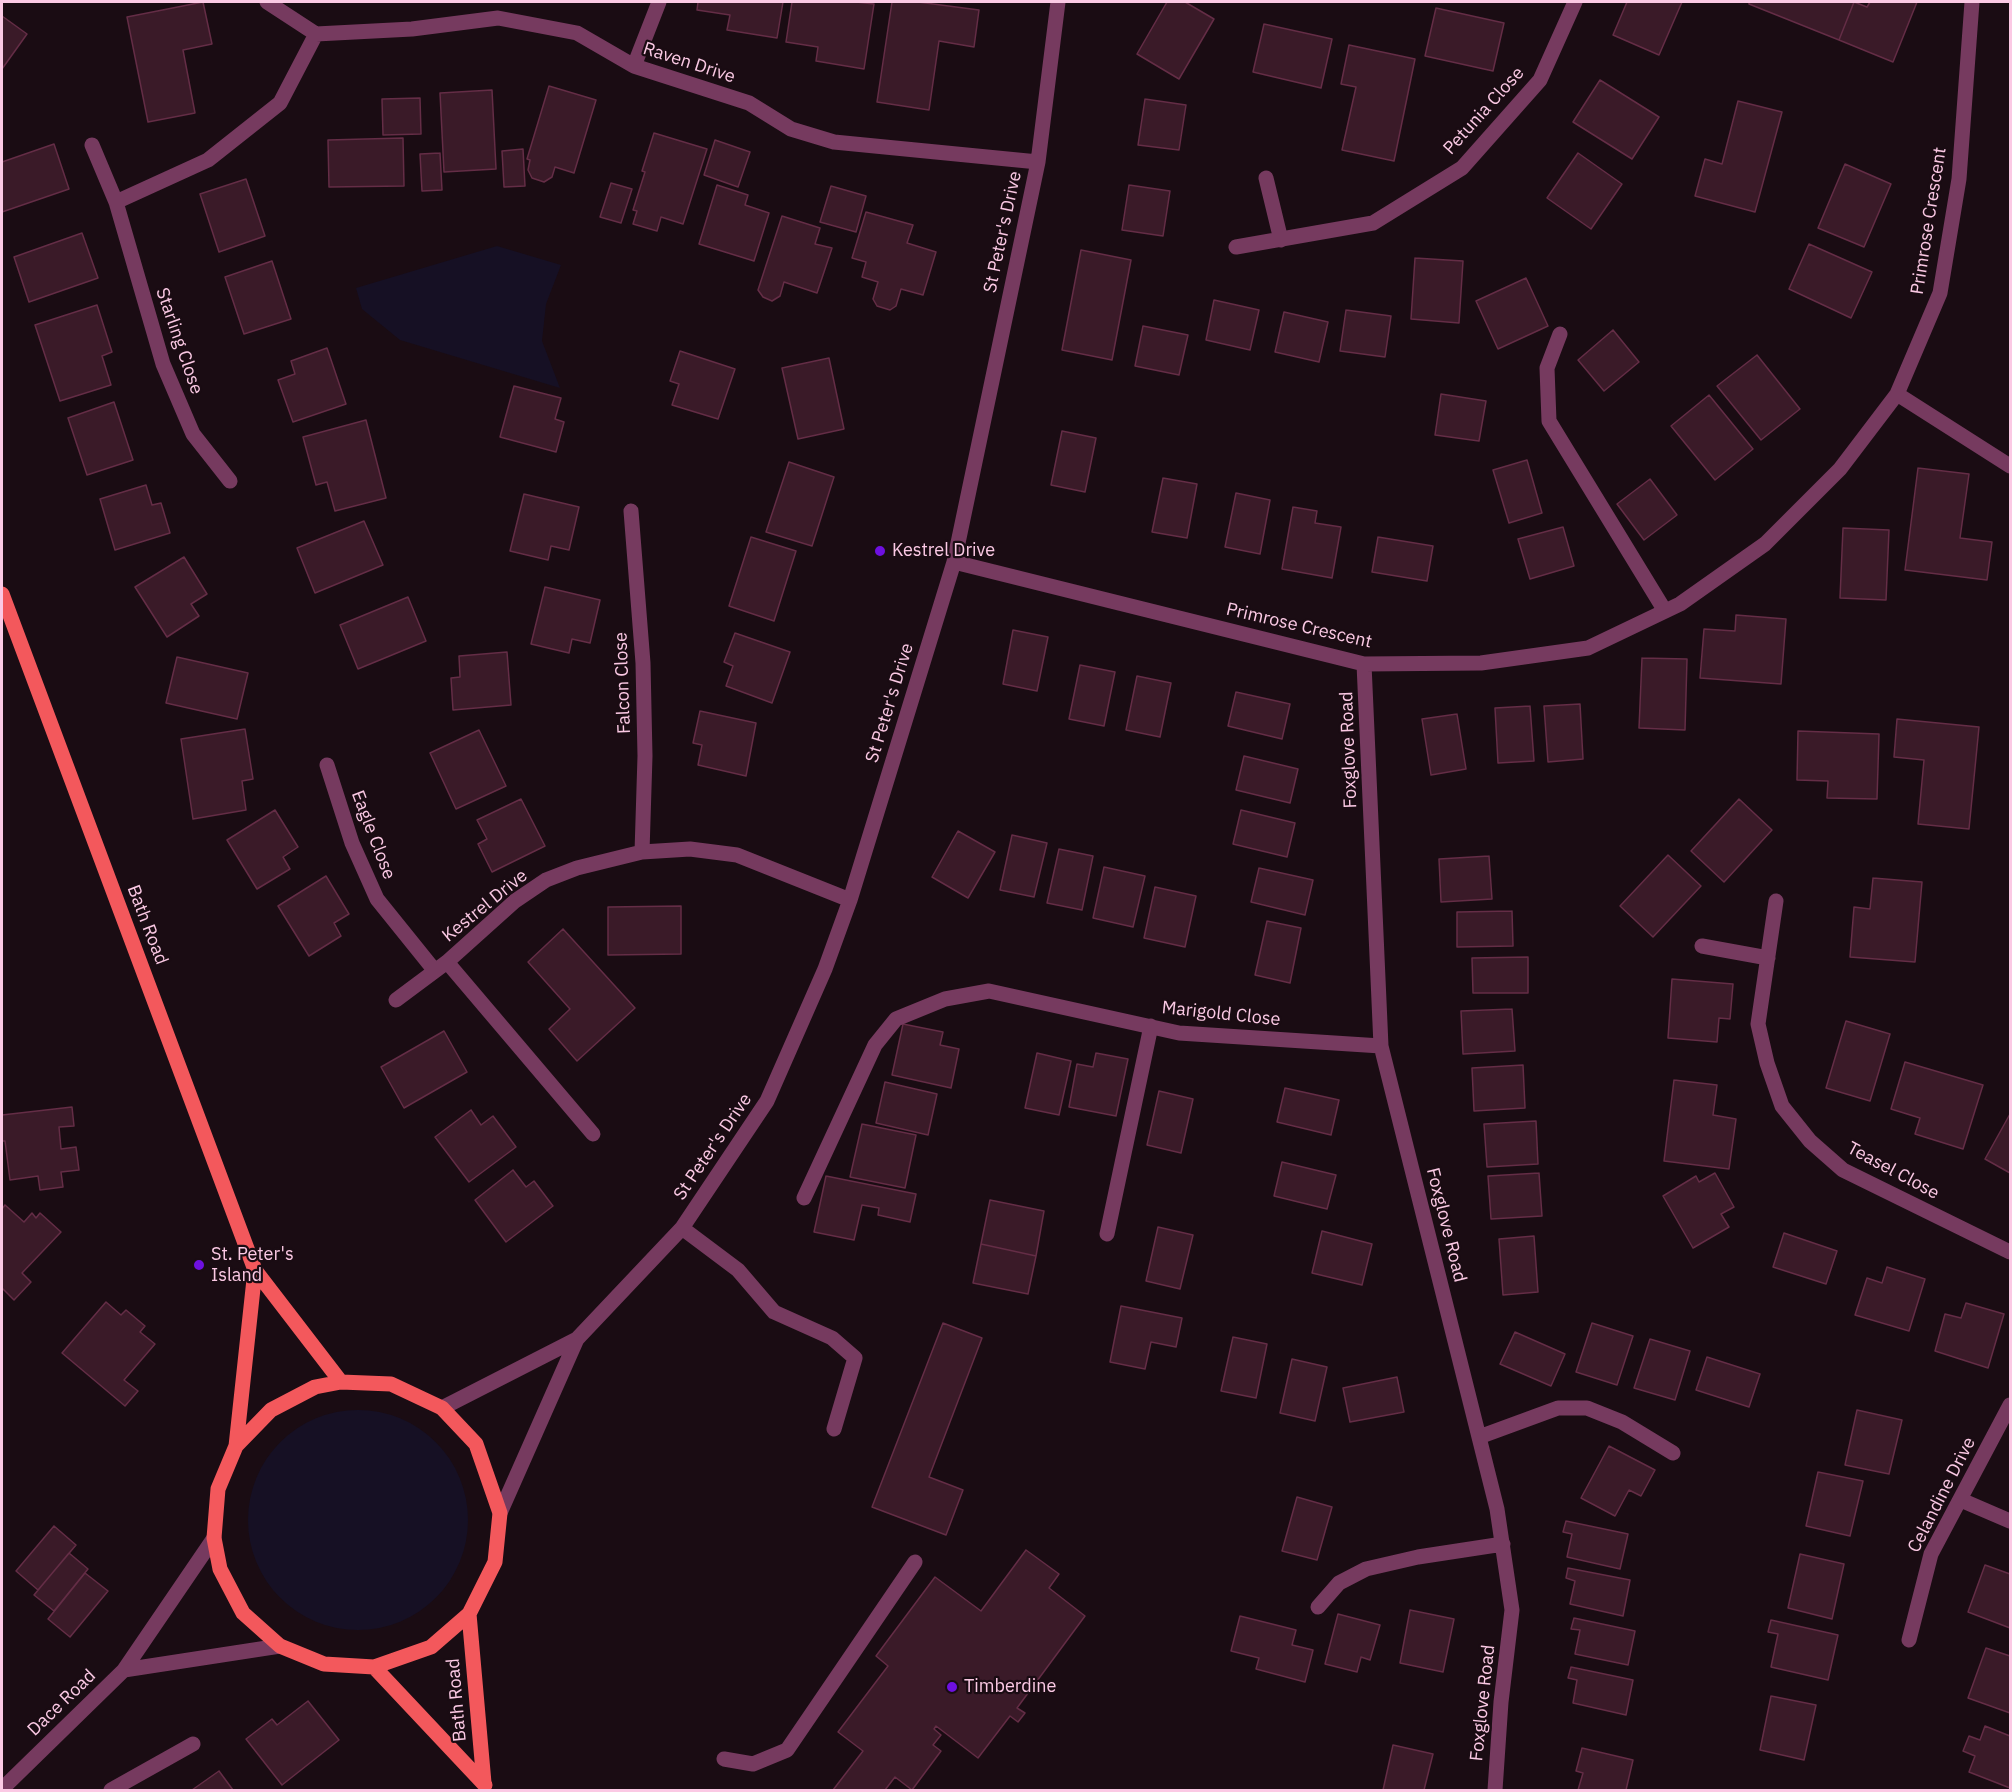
<!DOCTYPE html>
<style>
body{margin:0}
#map{position:relative;width:2012px;height:1792px;overflow:hidden;background:#1a0c13;font-family:"IBM Plex Sans",sans-serif}
canvas{display:block}
.frame{position:absolute;inset:0;border:3px solid #fbc9e4;pointer-events:none}
</style>
<div id="map">
<canvas width="2012" height="1792"></canvas>
<div class="frame"></div>
</div>
<script>
const g = document.querySelector('canvas').getContext('2d');
g.lineJoin = 'round';
function fillPath(path, color) { g.fillStyle = color; g.fill(path, 'evenodd'); }
const shape = rows => new Path2D(rows.map(r => 'M' + r).join(''));
function stroke(path, color, width, dash) { g.strokeStyle = color; g.lineWidth = width; g.lineCap = dash ? 'butt' : 'round'; g.setLineDash(dash || []); g.stroke(path); }
function label(font, color, halo, rows, align = 'center') {
  g.font = font + ' "IBM Plex Sans",sans-serif'; g.lineWidth = 4.5; g.setLineDash([]); g.textBaseline = 'middle'; g.strokeStyle = halo; g.fillStyle = color; for (const [text, x, y, turn = 0] of rows) {
    g.save(); g.translate(x, y); g.rotate((+turn || 0) * Math.PI / 180); g.textAlign = isNaN(turn) ? turn : align; if (halo) g.strokeText(text, 0, 0); g.fillText(text, 0, 0); g.restore();
  }
}
const green = shape([
 [497,246,561,265,546,304,542,341,560,388,400,340,362,309,356,288],
 '248 1520a110 110 0 1 1 220 0a110 110 0 1 1-220 0Z'
]);
const building = shape([
 [203,2,212,44,183,50,195,113,148,122,127,17,203,2],
 [698,2,783,2,777,38,727,30,730,15,697,10,698,2],
 [792,2,856,2,874,4,864,69,816,61,818,47,786,42,792,2],
 [892,2,918,2,979,10,974,47,939,41,929,110,877,102,892,2],
 [1167,2,1185,2,1214,19,1179,79,1137,54,1167,2],
 [1627,2,1682,2,1659,55,1613,35,1627,2],
 [1749,2,1854,2,1839,40,1749,4,1749,2],
 [1854,2,1867,7,1870,2,1917,2,1893,62,1839,40,1854,2],
 [1436,8,1504,23,1493,71,1425,56,1436,8],
 [2,16,27,34,2,69,2,16],
 [1264,24,1332,39,1321,88,1253,72,1264,24],
 [1349,45,1415,59,1394,161,1342,150,1356,87,1341,84,1349,45],
 [1600,80,1659,117,1632,159,1573,122,1600,80],
 [549,86,596,100,574,173,555,167,552,177,544,182,532,178,528,170,530,160,527,159,549,86],
 [492,90,496,169,444,172,440,93,492,90],
 [420,98,421,134,383,135,382,99,420,98],
 [1145,99,1186,105,1179,150,1138,145,1145,99],
 [1738,101,1782,112,1755,212,1695,196,1705,159,1722,164,1738,101],
 [654,133,707,149,683,224,661,217,657,231,633,224,637,211,633,210,645,172,642,171,654,133],
 [403,138,404,186,329,187,328,140,403,138],
 [715,140,750,152,738,187,704,175,715,140],
 [54,144,69,189,2,212,2,162,54,144],
 [523,149,525,186,504,187,502,151,523,149],
 [440,153,442,190,422,191,420,154,440,153],
 [1578,153,1622,184,1591,229,1547,198,1578,153],
 [1845,164,1891,184,1864,247,1818,228,1845,164],
 [246,179,265,236,219,252,200,194,246,179],
 [611,183,632,189,621,223,600,217,611,183],
 [717,185,748,195,745,205,769,213,754,261,699,244,717,185],
 [1129,185,1170,191,1163,236,1122,230,1129,185],
 [831,186,866,196,856,232,820,222,831,186],
 [866,212,913,225,907,243,936,252,923,295,901,289,896,306,890,310,877,306,873,299,878,282,862,277,866,262,852,258,866,212],
 [782,216,820,228,815,244,832,248,817,293,784,282,780,296,772,301,763,297,758,290,782,216],
 [82,233,98,278,29,302,14,257,82,233],
 [1809,244,1872,272,1851,318,1789,289,1809,244],
 [1081,250,1131,260,1112,360,1062,350,1081,250],
 [1415,258,1463,261,1459,323,1411,319,1415,258],
 [272,261,291,319,244,334,225,277,272,261],
 [1526,278,1548,326,1498,349,1476,301,1526,278],
 [1214,300,1259,310,1250,350,1206,340,1214,300],
 [97,305,112,352,102,356,111,385,60,401,35,325,97,305],
 [1346,310,1391,316,1385,357,1340,351,1346,310],
 [1284,312,1328,322,1319,362,1275,352,1284,312],
 [1143,326,1188,335,1179,375,1135,366,1143,326],
 [1613,330,1639,362,1604,391,1578,360,1613,330],
 [327,348,346,404,293,422,278,380,295,374,291,361,327,348],
 [680,351,735,369,718,419,672,405,679,384,670,381,680,351],
 [1757,355,1800,409,1761,440,1717,386,1757,355],
 [829,358,844,429,798,439,782,368,829,358],
 [514,386,561,398,555,419,564,422,556,452,500,437,514,386],
 [1441,394,1486,401,1479,441,1435,435,1441,394],
 [1709,395,1753,449,1715,480,1671,426,1709,395],
 [114,402,133,460,87,475,68,418,114,402],
 [366,420,386,498,335,511,327,482,316,485,303,437,366,420],
 [1062,431,1096,438,1085,492,1051,485,1062,431],
 [1527,460,1542,513,1509,523,1493,470,1527,460],
 [789,462,834,477,812,546,766,532,789,462],
 [1918,468,1969,474,1960,538,1992,542,1987,580,1905,570,1918,468],
 [1163,478,1197,484,1187,538,1152,532,1163,478],
 [1650,479,1677,515,1644,540,1617,504,1650,479],
 [146,485,152,505,161,503,170,533,115,550,100,499,146,485],
 [1236,493,1270,500,1260,554,1225,547,1236,493],
 [524,494,579,507,569,550,551,546,548,560,510,551,524,494],
 [1293,507,1317,511,1315,523,1341,527,1332,578,1282,569,1293,507],
 [364,521,383,565,315,593,297,548,364,521],
 [1563,527,1574,566,1530,579,1518,539,1563,527],
 [1843,528,1889,530,1886,600,1840,598,1843,528],
 [751,537,796,551,774,621,729,606,751,537],
 [1378,537,1433,546,1427,581,1372,572,1378,537],
 [184,557,207,594,191,604,199,616,167,637,135,587,184,557],
 [545,587,600,600,590,643,572,639,569,653,531,644,545,587],
 [408,597,426,641,358,669,340,625,408,597],
 [1736,615,1786,619,1781,684,1700,678,1704,629,1735,631,1736,615],
 [1013,630,1048,637,1037,691,1003,684,1013,630],
 [735,633,790,652,772,703,726,686,733,666,724,662,735,633],
 [507,652,511,705,453,710,451,678,460,677,459,656,507,652],
 [177,657,248,673,237,719,166,703,177,657],
 [1642,658,1687,659,1685,730,1639,728,1642,658],
 [1080,665,1115,672,1104,726,1069,719,1080,665],
 [1137,676,1171,683,1160,737,1126,730,1137,676],
 [1236,692,1290,704,1282,739,1228,726,1236,692],
 [1580,704,1583,759,1548,762,1544,706,1580,704],
 [1530,706,1534,761,1498,763,1495,708,1530,706],
 [700,711,756,723,746,776,698,765,702,745,693,743,700,711],
 [1457,714,1466,769,1431,775,1422,719,1457,714],
 [1897,719,1979,727,1969,829,1918,824,1924,760,1894,757,1897,719],
 [245,729,253,779,242,781,246,810,193,819,181,739,245,729],
 [479,730,506,786,456,809,430,753,479,730],
 [1798,731,1879,734,1877,799,1827,798,1828,781,1797,780,1798,731],
 [1244,756,1298,769,1290,803,1236,790,1244,756],
 [521,799,545,846,492,872,478,844,487,839,477,820,521,799],
 [1739,799,1772,830,1724,882,1691,851,1739,799],
 [275,810,298,847,283,857,290,869,257,889,227,840,275,810],
 [1241,810,1295,823,1287,857,1233,844,1241,810],
 [958,831,995,852,968,898,932,877,958,831],
 [1012,835,1047,843,1034,897,1000,890,1012,835],
 [1059,849,1093,856,1082,910,1047,903,1059,849],
 [1668,855,1701,886,1653,937,1620,906,1668,855],
 [1489,856,1492,899,1441,902,1439,859,1489,856],
 [1104,867,1145,876,1133,927,1093,918,1104,867],
 [1259,868,1313,880,1305,915,1251,902,1259,868],
 [326,876,349,914,334,923,341,936,309,956,278,906,326,876],
 [1873,878,1922,882,1915,962,1850,957,1854,907,1870,909,1873,878],
 [1155,887,1196,896,1185,947,1144,938,1155,887],
 [681,906,681,954,608,955,608,907,681,906],
 [1512,911,1513,946,1457,947,1457,912,1512,911],
 [1267,921,1301,928,1290,983,1255,975,1267,921],
 [563,929,635,1008,577,1061,549,1029,570,1009,528,962,563,929],
 [1528,957,1528,993,1473,993,1472,958,1528,957],
 [1672,979,1733,984,1730,1019,1719,1018,1717,1042,1668,1038,1672,979],
 [1512,1009,1515,1051,1463,1054,1461,1011,1512,1009],
 [1846,1021,1890,1034,1870,1101,1826,1088,1846,1021],
 [903,1024,943,1032,940,1045,959,1049,951,1088,892,1075,903,1024],
 [444,1031,467,1072,404,1108,381,1067,444,1031],
 [1037,1053,1071,1061,1059,1115,1025,1108,1037,1053],
 [1096,1053,1128,1059,1116,1116,1069,1107,1077,1064,1093,1067,1096,1053],
 [1905,1062,1983,1085,1963,1149,1915,1134,1920,1118,1891,1109,1905,1062],
 [1523,1065,1525,1108,1474,1111,1472,1068,1523,1065],
 [1674,1080,1717,1085,1713,1115,1736,1119,1729,1169,1664,1161,1674,1080],
 [885,1082,937,1094,928,1135,876,1123,885,1082],
 [1285,1088,1339,1100,1331,1135,1277,1122,1285,1088],
 [1159,1091,1193,1099,1181,1153,1147,1145,1159,1091],
 [72,1107,74,1126,59,1127,61,1149,76,1147,79,1170,61,1172,63,1187,40,1190,38,1176,10,1180,5,1141,2,1141,2,1115,72,1107],
 [471,1110,481,1125,493,1116,516,1147,469,1182,435,1137,471,1110],
 [2010,1114,2010,1173,1985,1159,2010,1114],
 [1536,1121,1538,1164,1487,1167,1484,1124,1536,1121],
 [862,1124,916,1135,905,1188,850,1177,862,1124],
 [1282,1162,1336,1175,1327,1209,1274,1196,1282,1162],
 [513,1170,526,1187,534,1181,553,1206,506,1242,475,1200,513,1170],
 [1539,1173,1542,1216,1491,1219,1488,1176,1539,1173],
 [1715,1173,1734,1207,1721,1214,1729,1227,1693,1248,1663,1196,1696,1176,1699,1182,1715,1173],
 [826,1176,916,1194,910,1222,878,1215,879,1208,862,1205,854,1240,814,1232,826,1176],
 [990,1200,1044,1211,1036,1256,981,1244,990,1200],
 [5,1205,24,1222,32,1213,36,1218,40,1213,61,1232,22,1273,31,1282,14,1300,2,1288,2,1209,5,1205],
 [1158,1227,1193,1235,1180,1289,1146,1281,1158,1227],
 [1322,1231,1372,1244,1362,1285,1312,1273,1322,1231],
 [1784,1233,1837,1251,1826,1284,1773,1267,1784,1233],
 [1534,1236,1538,1292,1503,1295,1499,1239,1534,1236],
 [981,1244,1036,1256,1028,1294,973,1283,981,1244],
 [1887,1267,1925,1279,1909,1331,1855,1315,1867,1278,1882,1283,1887,1267],
 [106,1302,121,1315,126,1310,145,1326,140,1332,155,1344,124,1380,138,1391,125,1406,62,1353,106,1302],
 [1966,1303,2004,1314,1988,1368,1935,1351,1945,1314,1961,1318,1966,1303],
 [1121,1306,1182,1318,1176,1347,1151,1342,1145,1369,1110,1362,1121,1306],
 [943,1323,982,1338,929,1477,963,1490,946,1535,872,1507,943,1323],
 [1592,1323,1633,1336,1617,1385,1576,1372,1592,1323],
 [1515,1332,1565,1354,1551,1386,1500,1364,1515,1332],
 [1233,1337,1267,1344,1256,1398,1221,1391,1233,1337],
 [1650,1339,1690,1351,1675,1400,1634,1388,1650,1339],
 [1707,1357,1760,1374,1749,1407,1696,1390,1707,1357],
 [1292,1359,1327,1367,1315,1421,1280,1413,1292,1359],
 [1397,1377,1404,1412,1350,1422,1343,1388,1397,1377],
 [1857,1410,1902,1420,1889,1474,1845,1465,1857,1410],
 [1609,1446,1655,1470,1641,1496,1629,1490,1615,1516,1581,1498,1609,1446],
 [1818,1472,1863,1481,1850,1536,1806,1526,1818,1472],
 [1297,1497,1332,1507,1317,1560,1282,1551,1297,1497],
 [1566,1521,1628,1534,1620,1569,1567,1557,1572,1534,1563,1532,1566,1521],
 [54,1526,76,1545,38,1590,16,1571,54,1526],
 [1026,1550,1059,1574,1049,1588,1085,1616,1017,1708,1025,1713,1018,1722,1010,1716,978,1758,936,1726,934,1729,941,1735,933,1745,941,1751,912,1790,895,1777,885,1790,833,1790,863,1751,838,1732,888,1666,876,1656,935,1577,981,1611,1026,1550],
 [69,1553,88,1569,54,1611,34,1595,69,1553],
 [1800,1554,1844,1564,1832,1619,1788,1608,1800,1554],
 [1985,1565,2010,1574,2010,1628,1968,1612,1985,1565],
 [1568,1568,1630,1580,1623,1616,1570,1604,1575,1581,1566,1578,1568,1568],
 [85,1573,108,1591,70,1637,48,1619,85,1573],
 [1410,1610,1454,1619,1443,1672,1400,1663,1410,1610],
 [1338,1614,1380,1625,1370,1660,1361,1657,1357,1672,1325,1664,1338,1614],
 [1240,1616,1296,1630,1292,1645,1313,1650,1305,1682,1256,1669,1259,1658,1231,1651,1240,1616],
 [1574,1618,1635,1631,1628,1665,1575,1654,1580,1630,1571,1629,1574,1618],
 [1771,1620,1838,1635,1828,1680,1771,1667,1778,1634,1768,1632,1771,1620],
 [1986,1648,2010,1656,2010,1713,1968,1698,1986,1648],
 [1571,1667,1633,1680,1626,1715,1573,1703,1577,1680,1568,1678,1571,1667],
 [1771,1696,1816,1705,1804,1760,1760,1750,1771,1696],
 [308,1701,339,1740,282,1785,246,1739,272,1719,277,1725,308,1701],
 [1985,1726,2010,1736,2010,1788,1969,1772,1975,1756,1963,1751,1969,1736,1980,1740,1985,1726],
 [1393,1745,1433,1754,1424,1790,1383,1790,1393,1745],
 [1582,1748,1633,1760,1626,1790,1578,1790,1583,1773,1576,1771,1582,1748],
 [219,1771,233,1790,192,1790,219,1771]
]);
const minor = shape([
 [267,2,316,34,412,29,498,18,577,33,634,66,749,103,791,129,834,142,1038,162],
 [634,66,659,2],
 [92,145,116,202],
 [1266,178,1281,240],
 [1236,247,1373,223,1462,168,1540,80,1575,2],
 [1560,334,1547,368,1549,421,1665,611],
 [1897,394,2010,466],
 [230,481,193,434,163,364,116,202,208,160,280,103,316,34],
 [631,511,643,663,645,756,642,852],
 [954,562,1364,664,1481,663,1588,648,1680,604,1765,544,1840,469,1897,394,1940,293,1959,179,1972,2],
 [1364,664,1381,1046,1497,1509,1512,1610,1501,1702,1495,1790],
 [327,765,352,843,377,899,435,971],
 [1776,901,1758,1024,1767,1063,1782,1106,1810,1141,1843,1170,2010,1252],
 [1702,946,1768,958],
 [447,962,593,1134],
 [396,1000,447,962,515,901,546,880,577,868,642,852,690,849,737,855,850,900],
 [804,1198,875,1045,896,1019,945,999,989,991,1179,1033,1381,1046],
 [682,1228,738,1270,774,1312,832,1338,855,1358,834,1429],
 [1107,1234,1151,1026],
 [442,1408,577,1339,682,1228,767,1101,825,969,850,900,954,562,1038,162,1058,2],
 [1479,1437,1558,1408,1587,1408,1622,1422,1673,1453],
 [1961,1500,2010,1521],
 [500,1513,577,1339],
 [1318,1607,1339,1583,1366,1569,1418,1557,1503,1544],
 [1909,1640,1931,1554,2010,1405],
 [124,1670,280,1646],
 [724,1759,753,1764,787,1750,915,1562],
 [2,1789,124,1670,214,1538],
 [111,1790,193,1744]
]);
const major = shape([
 [2,594,255,1270,341,1382],
 [236,1446,271,1410,315,1387,341,1382,391,1384,442,1408,476,1444,500,1513,495,1562,469,1614,431,1647,374,1667,324,1664,280,1646,243,1613,220,1569,214,1538,218,1489,236,1446,255,1270],
 [469,1614,484,1783],
 [374,1667,485,1785]
]);
const markers = [
 [880,551,6,"#6e10e0"],
 [199,1265,6,"#6e10e0"],
 [952,1687,6,"#6e10e0"]
];
const streetNames = [
 ["Raven Drive",689,63,18],
 ["Petunia Close",1484,111,-48],
 ["Primrose Crescent",1929,221,-81],
 ["St Peter's Drive",1003,232,-78],
 ["Starling Close",179,341,71],
 ["Primrose Crescent",1299,626,13],
 ["Falcon Close",623,683,-92],
 ["St Peter's Drive",890,703,-73],
 ["Foxglove Road",1349,750,-92],
 ["Eagle Close",373,835,69],
 ["Kestrel Drive",485,906,-39],
 ["Bath Road",147,925,69],
 ["Marigold Close",1221,1014,6],
 ["St Peter's Drive",713,1147,-56],
 ["Teasel Close",1893,1171,28],
 ["Foxglove Road",1446,1225,76],
 ["Celandine Drive",1942,1495,-63],
 ["Bath Road",457,1700,-95],
 ["Dace Road",62,1703,-44],
 ["Foxglove Road",1483,1703,-84]
];
const poiNames = [
 ["Kestrel Drive",892,551],
 ["St. Peter's",211,1255],
 ["Island",211,1276],
 ["Timberdine",964,1687]
];
fillPath(green, '#161024');
fillPath(building, '#3a1a28');
stroke(building, '#642d46', 1.5);
stroke(minor, '#763a5f', 15);
stroke(major, '#f3585c', 15);
for (const [x, y, r, color] of markers) { const dot = new Path2D(); dot.arc(x, y, r, 0, 2 * Math.PI); g.fillStyle = color; g.fill(dot); stroke(dot, '#1a0c13', 2); }
label('18px', '#fbc9e4', '#1a0c13', streetNames);
label('18px', '#fbc9e4', '#1a0c13', poiNames, 'left');
</script>
